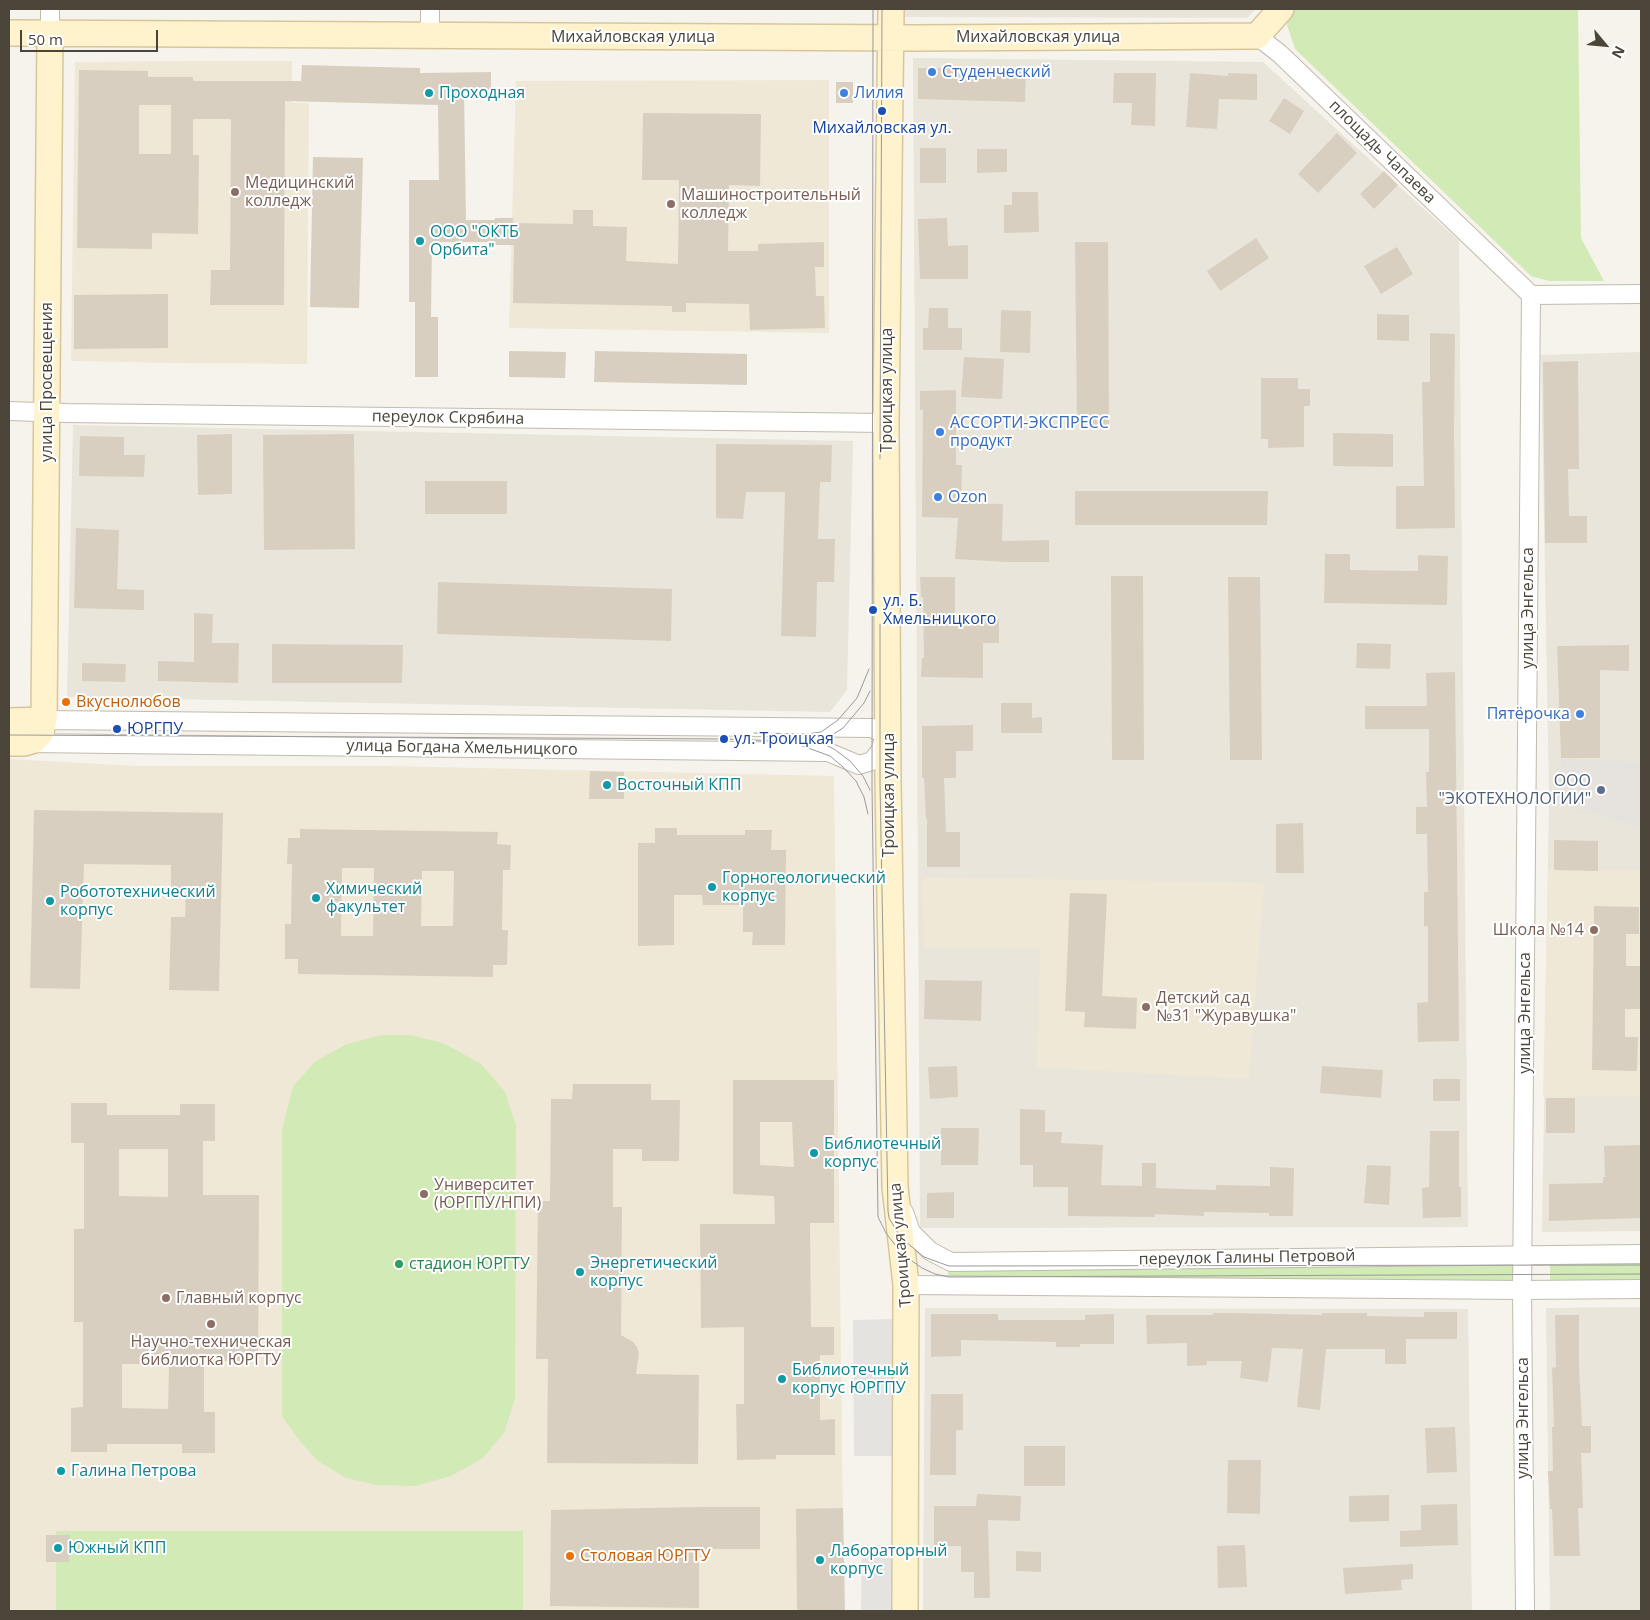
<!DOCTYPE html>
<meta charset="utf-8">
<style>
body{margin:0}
#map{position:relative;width:1650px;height:1620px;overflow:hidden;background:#f6f3ec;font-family:"Open Sans",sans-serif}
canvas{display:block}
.frame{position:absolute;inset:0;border:10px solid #4b4439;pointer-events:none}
.north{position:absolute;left:1580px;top:20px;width:50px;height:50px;-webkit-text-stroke:4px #fff;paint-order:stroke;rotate:118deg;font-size:14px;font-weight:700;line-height:20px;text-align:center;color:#4b4439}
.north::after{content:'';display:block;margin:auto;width:18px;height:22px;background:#4b4439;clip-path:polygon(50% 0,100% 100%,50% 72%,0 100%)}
.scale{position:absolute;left:20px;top:30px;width:138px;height:22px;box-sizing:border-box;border:2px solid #4b4439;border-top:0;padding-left:6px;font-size:15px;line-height:18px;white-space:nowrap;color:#4b4439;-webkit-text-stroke:4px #fff;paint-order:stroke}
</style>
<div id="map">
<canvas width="1650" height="1620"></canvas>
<div class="frame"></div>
<div class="north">N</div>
<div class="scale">50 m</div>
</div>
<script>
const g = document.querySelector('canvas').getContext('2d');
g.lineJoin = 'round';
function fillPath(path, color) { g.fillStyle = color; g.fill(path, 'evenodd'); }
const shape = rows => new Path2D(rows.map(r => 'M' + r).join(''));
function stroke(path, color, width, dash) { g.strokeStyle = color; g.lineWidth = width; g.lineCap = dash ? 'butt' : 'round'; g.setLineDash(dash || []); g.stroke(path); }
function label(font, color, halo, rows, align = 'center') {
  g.font = font + ' "Open Sans",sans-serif'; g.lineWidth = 4; g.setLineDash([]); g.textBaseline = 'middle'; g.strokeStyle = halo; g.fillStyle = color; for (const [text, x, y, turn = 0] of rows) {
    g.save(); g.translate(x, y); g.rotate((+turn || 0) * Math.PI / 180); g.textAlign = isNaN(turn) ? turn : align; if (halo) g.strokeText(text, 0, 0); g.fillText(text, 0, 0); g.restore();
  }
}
const residential = shape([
 [905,9,1256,9,1247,18,905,17],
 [913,58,1263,62,1459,241,1468,1227,920,1228],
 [1641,352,1641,1231,1542,1232,1549,797,1541,355],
 [73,425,853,441,847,690,830,712,67,697],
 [1641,1307,1641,1611,1550,1611,1546,1308],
 [925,1308,1468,1309,1472,1611,923,1611]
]);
const industrial = shape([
 [1561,758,1641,762,1641,829,1561,803]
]);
const education = shape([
 [196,61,292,61,292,103,309,103,307,364,176,363,71,361,75,62],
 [829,80,829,333,509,328,516,81],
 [9,759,138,766,390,766,834,776,844,1611,9,1611],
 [1548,870,1641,870,1641,1096,1543,1097],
 [922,877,1264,883,1249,1079,1037,1067,1040,948,924,947]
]);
const green = shape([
 [1291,9,1578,9,1581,238,1604,281,1549,281,1531,276,1295,49,1287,25,1289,11],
 [382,1035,409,1035,443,1043,481,1064,505,1092,516,1125,515,1399,504,1433,483,1458,451,1476,415,1486,376,1485,346,1478,318,1461,299,1440,282,1416,282,1130,293,1086,316,1061,347,1044],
 [1641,1260,1641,1283,1550,1284,1550,1261],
 [1516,1262,1516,1282,948,1280,948,1264],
 [56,1531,523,1531,523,1611,56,1611]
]);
const parking = shape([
 [896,1319,897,1456,854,1456,853,1320],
 [862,1545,896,1545,895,1611,861,1611]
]);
const building = shape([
 [302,65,420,68,420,73,491,72,491,90,464,90,466,220,495,220,495,218,513,218,513,223,573,224,573,210,593,210,593,226,627,227,626,261,678,264,679,180,642,180,643,113,761,114,760,186,729,185,728,251,758,251,758,244,824,242,824,267,815,267,816,296,824,296,825,328,750,330,749,304,686,303,686,312,672,312,672,306,513,303,514,245,495,245,495,242,432,242,431,317,438,317,438,377,415,377,415,302,409,302,409,180,439,180,438,105,285,101,284,305,210,305,211,270,230,270,231,119,193,119,193,155,199,155,198,234,152,233,152,249,77,248,79,70,148,71,148,77,193,77,193,81,301,81],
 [139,105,171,105,171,154,139,154],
 [918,68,1026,68,1025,102,918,99],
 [1114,73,1156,73,1155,126,1131,125,1132,103,1113,103],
 [1190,73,1228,76,1228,73,1257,74,1257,100,1219,99,1217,129,1186,127],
 [836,82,853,82,853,103,836,103],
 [1284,98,1304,111,1290,134,1269,121],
 [1337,133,1357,153,1318,193,1298,174],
 [920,148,946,148,946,183,920,183],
 [977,149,1007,149,1007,172,977,173],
 [313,157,363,158,359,308,310,307],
 [1384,171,1398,185,1374,209,1360,194],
 [1012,192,1038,192,1039,232,1004,233,1004,205,1012,205],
 [947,218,948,246,968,245,968,279,920,279,918,219],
 [1256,238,1269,258,1220,291,1207,271],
 [1075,242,1108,242,1109,425,1077,425],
 [1397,247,1413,274,1381,294,1364,266],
 [168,294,168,348,74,349,74,295],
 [929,308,948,308,948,328,962,328,962,350,923,350,923,328,928,328],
 [1001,310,1031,311,1030,353,1000,352],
 [1377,314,1409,315,1409,341,1377,340],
 [1430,333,1455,334,1454,432,1455,528,1396,529,1396,486,1424,486,1422,382,1430,382],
 [509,351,566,352,565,378,509,377],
 [595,351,747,354,747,385,594,382],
 [964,357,1004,359,1002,399,961,397],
 [1578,361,1579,469,1568,469,1569,516,1587,516,1587,543,1545,543,1543,362],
 [1261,378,1298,378,1298,389,1310,389,1310,406,1304,406,1304,447,1268,448,1268,439,1261,439],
 [956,390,956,465,962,465,961,503,1003,504,1002,541,1049,540,1049,562,1007,562,955,559,958,518,922,517,923,410,920,410,920,391],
 [1333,433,1393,434,1393,467,1333,466],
 [232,434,232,494,198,495,197,435],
 [354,434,355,549,264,550,263,435],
 [80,436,124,437,124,455,145,455,144,477,79,476],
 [716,444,832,445,831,482,820,482,818,539,835,539,834,582,817,582,816,637,781,636,785,492,746,492,743,519,716,518],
 [425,481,507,481,507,514,425,514],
 [1075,491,1268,491,1267,525,1075,525],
 [76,528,119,530,117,589,144,590,144,610,74,608],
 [1325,554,1350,554,1350,570,1418,571,1418,555,1448,556,1447,605,1324,603],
 [1111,576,1143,576,1144,760,1112,760],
 [920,577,955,577,955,619,999,619,999,643,983,643,983,678,921,677,922,658,924,658,923,597,921,597],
 [1228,577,1260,577,1262,760,1230,760],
 [438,582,672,589,671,641,437,634],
 [194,613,213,614,212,643,239,643,238,683,158,681,158,661,194,662],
 [1357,643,1391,644,1390,669,1356,668],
 [272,644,403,645,402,683,272,683],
 [1629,645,1629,671,1600,670,1600,758,1561,758,1557,646],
 [82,663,126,664,125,682,82,681],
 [1455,672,1459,1041,1418,1042,1417,1003,1428,1002,1428,926,1424,926,1424,892,1428,892,1427,834,1416,834,1416,807,1427,807,1426,772,1429,772,1429,729,1365,729,1365,706,1427,706,1426,673],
 [1001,703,1032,703,1032,718,1042,717,1042,733,1001,733],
 [973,725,973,751,956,751,956,778,944,778,946,832,960,832,960,867,927,867,927,819,926,819,924,778,922,778,922,726],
 [590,771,624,772,624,799,589,799],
 [34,810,223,813,219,991,169,990,171,917,185,917,186,889,171,889,171,865,84,864,80,989,30,988],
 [1303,823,1304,873,1276,873,1276,824],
 [655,828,677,828,677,835,745,835,745,830,772,830,771,850,786,850,785,945,752,945,753,932,743,932,743,905,703,905,702,895,674,895,674,945,638,946,638,843,655,843],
 [300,829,498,832,497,844,511,845,510,870,503,870,502,930,508,930,507,965,493,965,493,977,298,974,298,959,285,959,285,924,291,924,292,864,287,864,288,838,300,838],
 [342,868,374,868,373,936,341,936],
 [422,871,454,871,453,926,421,926],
 [1554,840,1598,841,1598,871,1554,870],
 [1070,893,1107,894,1102,996,1137,998,1136,1029,1084,1027,1085,1012,1065,1011],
 [1594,906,1639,907,1639,934,1626,934,1626,966,1641,966,1641,1009,1625,1009,1625,1037,1638,1037,1637,1071,1592,1070],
 [925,980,982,981,981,1021,924,1019],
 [957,1066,958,1097,930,1099,928,1067],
 [1322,1066,1383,1070,1381,1098,1320,1093],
 [1433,1079,1460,1079,1460,1101,1433,1101],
 [733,1080,834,1080,834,1223,810,1223,811,1327,834,1327,834,1355,820,1355,820,1420,835,1419,835,1455,776,1455,776,1459,737,1460,736,1404,744,1404,744,1327,701,1328,700,1224,775,1224,774,1196,733,1194],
 [760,1122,792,1122,794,1167,760,1165],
 [573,1084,651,1084,651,1100,680,1100,679,1161,642,1161,642,1149,613,1149,613,1207,622,1207,621,1335,633,1342,637,1347,639,1353,636,1374,699,1375,698,1464,547,1463,548,1359,536,1359,538,1201,550,1201,551,1099,572,1099],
 [1546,1098,1575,1098,1575,1133,1546,1133],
 [71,1103,107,1103,107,1115,180,1115,180,1104,215,1104,215,1141,203,1141,203,1195,259,1195,258,1361,204,1361,204,1412,215,1412,215,1453,182,1453,182,1444,107,1444,107,1452,71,1452,71,1408,83,1407,83,1322,74,1322,74,1229,84,1229,84,1143,71,1143],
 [119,1149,168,1149,168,1197,119,1196],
 [122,1364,169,1364,168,1409,122,1408],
 [1020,1109,1045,1110,1045,1132,1062,1132,1061,1143,1103,1145,1101,1185,1142,1186,1142,1163,1156,1163,1156,1188,1216,1190,1216,1185,1270,1186,1270,1167,1294,1168,1293,1216,1269,1216,1269,1213,1204,1212,1204,1216,1155,1214,1155,1217,1068,1216,1068,1187,1033,1187,1033,1165,1020,1165],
 [941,1128,979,1128,978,1165,941,1165],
 [1430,1131,1459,1131,1459,1187,1461,1187,1461,1217,1423,1218,1422,1188,1429,1187],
 [1641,1145,1641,1218,1549,1221,1549,1184,1603,1183,1603,1177,1605,1177,1604,1146],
 [1367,1165,1391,1166,1389,1205,1364,1203],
 [954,1192,954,1218,927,1218,927,1193],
 [1424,1312,1457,1312,1457,1339,1406,1339,1406,1364,1385,1364,1385,1349,1326,1349,1320,1410,1297,1407,1303,1349,1272,1348,1268,1382,1240,1378,1242,1361,1207,1361,1207,1365,1187,1366,1187,1343,1147,1344,1146,1315,1213,1315,1213,1313,1235,1313,1322,1315,1322,1313,1367,1313,1367,1316,1424,1317],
 [931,1314,998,1314,998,1320,1085,1320,1085,1315,1114,1314,1114,1344,1080,1344,1080,1347,1056,1347,1056,1342,961,1340,961,1356,931,1357],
 [1555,1315,1579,1315,1579,1366,1582,1426,1591,1426,1591,1453,1581,1453,1583,1508,1578,1508,1580,1556,1554,1556,1552,1509,1550,1509,1548,1471,1553,1471,1552,1427,1554,1427,1552,1368,1556,1367],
 [931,1394,963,1394,963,1430,956,1430,956,1475,930,1475],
 [1455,1427,1457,1472,1427,1473,1425,1428],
 [1024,1446,1065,1446,1065,1486,1024,1486],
 [1228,1460,1261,1460,1260,1514,1227,1513],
 [977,1494,1021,1496,1020,1521,988,1520,990,1598,974,1598,974,1572,961,1572,961,1546,934,1546,934,1506,976,1506],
 [1389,1495,1389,1521,1349,1522,1349,1496],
 [1457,1504,1458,1545,1400,1547,1400,1531,1421,1530,1421,1505],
 [700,1507,760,1507,760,1549,699,1549,699,1608,550,1606,551,1510],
 [843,1508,845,1611,797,1611,796,1509],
 [46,1535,70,1535,69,1562,46,1562],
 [1245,1545,1247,1587,1218,1588,1217,1546],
 [1016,1551,1041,1552,1041,1572,1016,1571],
 [1413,1564,1413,1579,1401,1580,1402,1590,1345,1594,1343,1568]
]);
const street = shape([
 [50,34,50,9],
 [1257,36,1280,54,1531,295],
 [430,37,430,9],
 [1531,295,1641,294],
 [9,411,67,413,886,423],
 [45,731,44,720,872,728,880,732,885,737,886,749],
 [27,743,828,752,859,765,872,761,880,751,885,737],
 [904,1212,911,1232,930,1251,951,1262,1641,1254],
 [906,1285,1522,1290,1641,1289],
 [1525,1611,1522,1290,1531,295]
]);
const secondary = shape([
 [891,9,886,423,888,782,895,1187,906,1285,905,1611],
 [9,33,915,38,1257,36,1281,9],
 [9,721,44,720],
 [9,743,24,743,34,740,40,734,44,720,50,34]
]);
const tram = shape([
 [873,9,872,786,878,1217,886,1233,902,1254,922,1268,935,1274,949,1277,1641,1274],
 [880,459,882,9],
 [880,624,880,784,888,1211,889,1218,901,1238,912,1247,924,1257,949,1266,1641,1265],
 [754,733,807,734,821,732,838,720,857,698,869,669],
 [9,735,724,739,807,742,824,740,843,728,864,703,870,691],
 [817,741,834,749,850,761,863,776,870,790],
 [800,745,830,756,843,767,856,781,864,797,868,814]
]);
const markers = [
 [932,72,5,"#3f7fe0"],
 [429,93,5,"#0f9aa8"],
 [844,93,5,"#3f7fe0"],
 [882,111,5,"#1a4fb4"],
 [235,192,5,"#8d6e63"],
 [671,204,5,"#8d6e63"],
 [420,241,5,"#0f9aa8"],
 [940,432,5,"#3f7fe0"],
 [938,497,5,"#3f7fe0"],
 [873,610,5,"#1a4fb4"],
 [66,702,5,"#e8710a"],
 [1580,714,5,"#3f7fe0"],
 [117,729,5,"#1a4fb4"],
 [724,739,5,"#1a4fb4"],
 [607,785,5,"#0f9aa8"],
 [1601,790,5,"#5c6f8a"],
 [712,887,5,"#0f9aa8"],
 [316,898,5,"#0f9aa8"],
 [50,901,5,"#0f9aa8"],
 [1594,930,5,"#8d6e63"],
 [1146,1007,5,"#8d6e63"],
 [814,1153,5,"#0f9aa8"],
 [424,1194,5,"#8d6e63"],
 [399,1264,5,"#2e9e5b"],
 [580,1272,5,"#0f9aa8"],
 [166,1298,5,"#8d6e63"],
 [211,1324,5,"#8d6e63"],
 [782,1379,5,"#0f9aa8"],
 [61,1471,5,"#0f9aa8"],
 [58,1548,5,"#0f9aa8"],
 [570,1556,5,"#e8710a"],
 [820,1560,5,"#0f9aa8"]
];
const streetNames = [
 ["Михайловская улица",633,37],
 ["Михайловская улица",1038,37],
 ["площадь Чапаева",1382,152,44],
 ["улица Просвещения",47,382,-90],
 ["Троицкая улица",887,390,-90],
 ["переулок Скрябина",448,418,1],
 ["улица Энгельса",1528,608,-90],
 ["улица Богдана Хмельницкого",462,748,1],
 ["Троицкая улица",889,795,-90],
 ["улица Энгельса",1525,1013,-90],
 ["Троицкая улица",901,1245,-95],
 ["переулок Галины Петровой",1247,1258,-1],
 ["улица Энгельса",1523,1418,-90]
];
const shopNames = [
 ["Студенческий",942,72],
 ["Лилия",854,93],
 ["АССОРТИ-ЭКСПРЕСС",950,423],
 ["продукт",950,441],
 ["Ozon",948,497],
 ["Пятёрочка",1570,714,"right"]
];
const cultureNames = [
 ["Проходная",439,93],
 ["ООО \"ОКТБ",430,232],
 ["Орбита\"",430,250],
 ["Восточный КПП",617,785],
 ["Горногеологический",722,878],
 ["корпус",722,896],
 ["Химический",326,889],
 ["факультет",326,907],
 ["Робототехнический",60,892],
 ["корпус",60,910],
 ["Библиотечный",824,1144],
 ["корпус",824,1162],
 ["Энергетический",590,1263],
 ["корпус",590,1281],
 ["Библиотечный",792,1370],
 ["корпус ЮРГПУ",792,1388],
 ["Галина Петрова",71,1471],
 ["Южный КПП",68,1548],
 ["Лабораторный",830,1551],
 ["корпус",830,1569]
];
const transitNames = [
 ["Михайловская ул.",882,128,"center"],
 ["ул. Б.",883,601],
 ["Хмельницкого",883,619],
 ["ЮРГПУ",127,729],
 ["ул. Троицкая",734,739]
];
const educationNames = [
 ["Медицинский",245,183],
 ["колледж",245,201],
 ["Машиностроительный",681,195],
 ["колледж",681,213],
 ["Школа №14",1584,930,"right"],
 ["Детский сад",1156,998],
 ["№31 \"Журавушка\"",1156,1016],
 ["Университет",434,1185],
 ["(ЮРГПУ/НПИ)",434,1203],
 ["Главный корпус",176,1298],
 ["Научно-техническая",211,1342,"center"],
 ["библиотка ЮРГТУ",211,1360,"center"]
];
const foodNames = [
 ["Вкуснолюбов",76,702],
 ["Столовая ЮРГТУ",580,1556]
];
const serviceNames = [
 ["ООО",1591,781],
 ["\"ЭКОТЕХНОЛОГИИ\"",1591,799]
];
const leisureNames = [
 ["стадион ЮРГТУ",409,1264]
];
fillPath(residential, '#eae5da');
fillPath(industrial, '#e6e2dd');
fillPath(education, '#efe8d6');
fillPath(green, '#d2eab5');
fillPath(parking, '#e5e3e0');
fillPath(building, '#d8cfc1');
stroke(street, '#c2bbae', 20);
stroke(secondary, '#d6c79b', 28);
stroke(street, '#fff', 18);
stroke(secondary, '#fff3cd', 25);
stroke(tram, '#9a9a9a', 1);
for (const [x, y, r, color] of markers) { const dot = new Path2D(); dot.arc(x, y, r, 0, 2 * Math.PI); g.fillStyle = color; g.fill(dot); stroke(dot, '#fff', 2); }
label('16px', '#4b4439', '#fff', streetNames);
label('16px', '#366cbe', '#fff', shopNames, 'left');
label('16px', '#0d838f', '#fff', cultureNames, 'left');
label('16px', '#164399', '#fff', transitNames, 'left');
label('16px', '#785e54', '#fff', educationNames, 'left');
label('16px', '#c56008', '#fff', foodNames, 'left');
label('16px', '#4e5e75', '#fff', serviceNames, 'right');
label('16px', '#27864d', '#fff', leisureNames, 'left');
</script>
